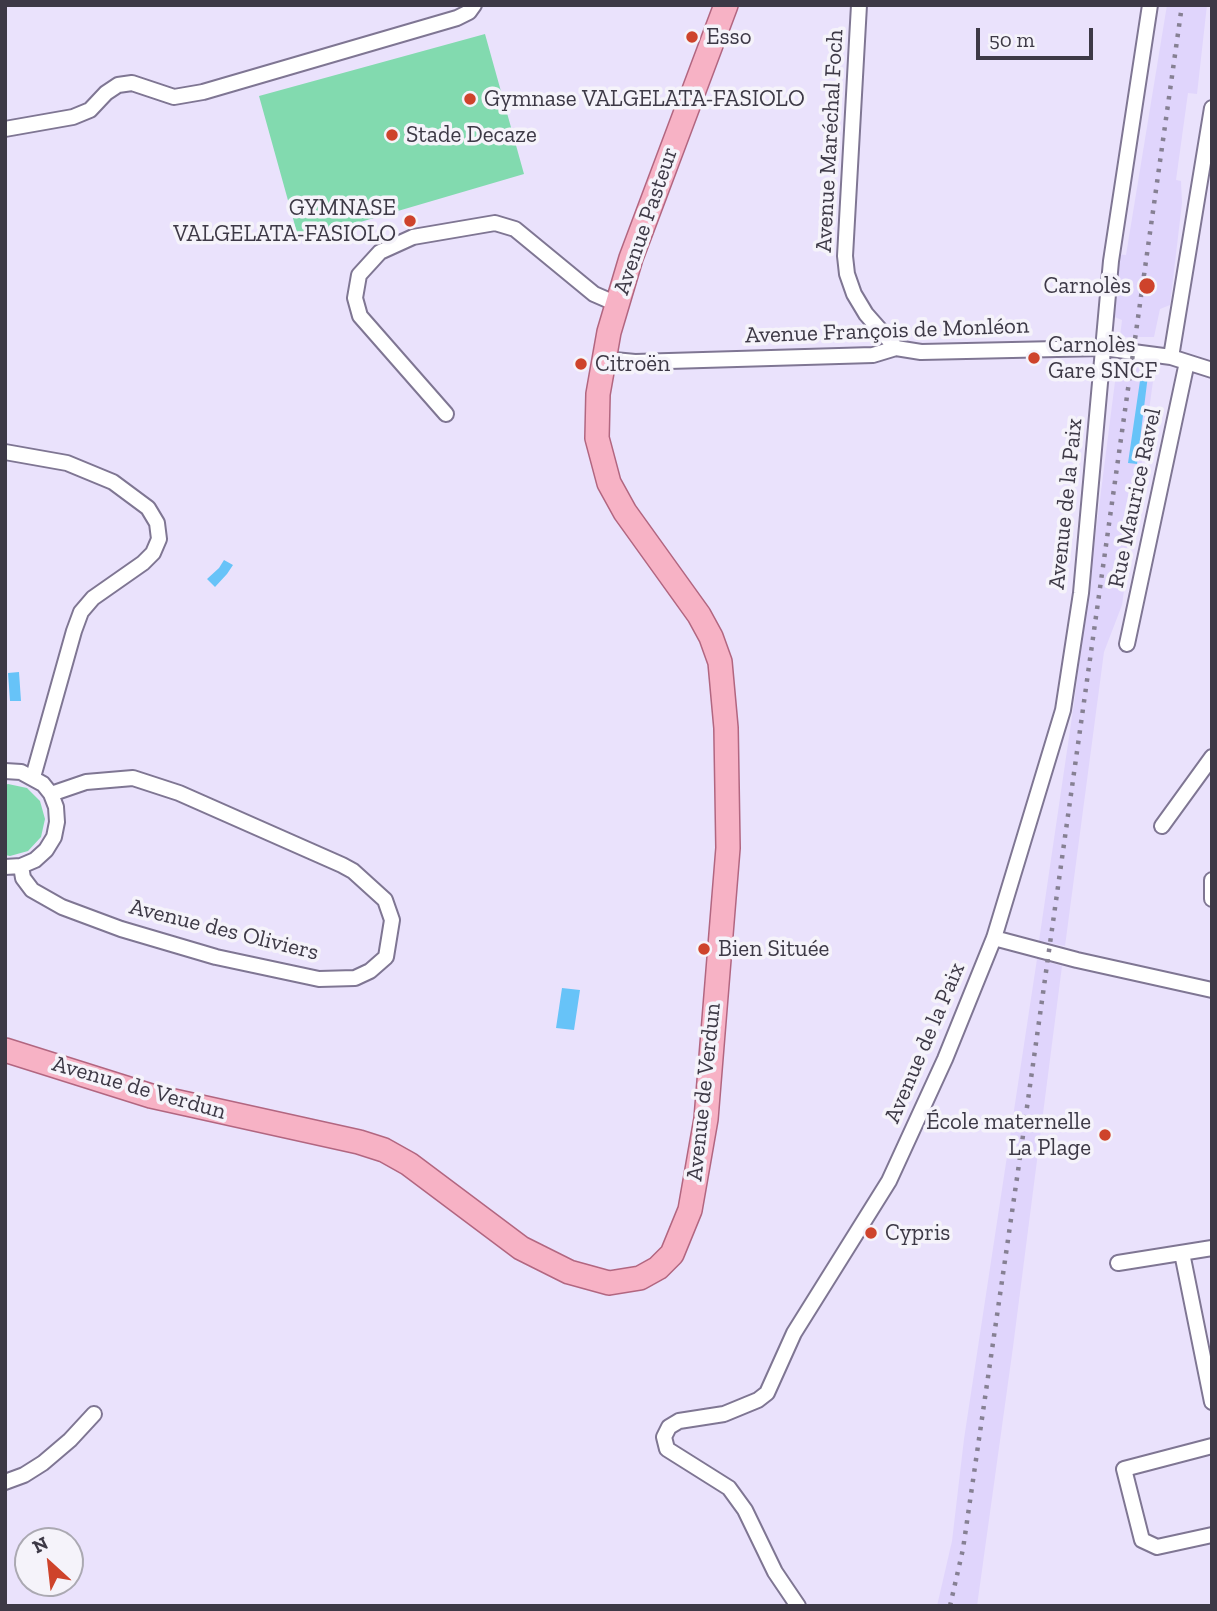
<!DOCTYPE html>
<meta charset="utf-8">
<style>
body{margin:0}
#map{position:relative;width:1217px;height:1611px;overflow:hidden;background:#eae2fc;font-family:"Zilla Slab",serif}
canvas{display:block}
.frame{position:absolute;inset:0;border:7px solid #3d3946;pointer-events:none}
.north{position:absolute;left:14px;top:1527px;width:70px;height:70px;box-sizing:border-box;background:#f5f3fa;border:2px solid #aba9b2;border-radius:50%;rotate:333deg;font-size:19px;font-weight:700;line-height:28px;text-align:center;color:#3d3946}
.north::after{content:'';display:block;margin:auto;width:24px;height:32px;background:#ce432b;clip-path:polygon(50% 0,100% 100%,50% 72%,0 100%)}
.scale{position:absolute;left:976px;top:28px;width:117px;height:32px;box-sizing:border-box;border:4px solid #3d3946;border-top:0;padding-left:9px;font-size:21px;line-height:24px;white-space:nowrap;color:#3d3946;-webkit-text-stroke:5px #f5f3fa;paint-order:stroke}
</style>
<div id="map">
<canvas width="1217" height="1611"></canvas>
<div class="frame"></div>
<div class="north">N</div>
<div class="scale">50 m</div>
</div>
<script>
const g = document.querySelector('canvas').getContext('2d');
g.lineJoin = 'round';
function fillPath(path, color) { g.fillStyle = color; g.fill(path, 'evenodd'); }
const shape = rows => new Path2D(rows.map(r => 'M' + r).join(''));
function stroke(path, color, width, dash) { g.strokeStyle = color; g.lineWidth = width; g.lineCap = dash ? 'butt' : 'round'; g.setLineDash(dash || []); g.stroke(path); }
function label(font, color, halo, rows, align = 'center') {
  g.font = font + ' "Zilla Slab",serif'; g.lineWidth = 7; g.setLineDash([]); g.textBaseline = 'middle'; g.strokeStyle = halo; g.fillStyle = color; for (const [text, x, y, turn = 0] of rows) {
    g.save(); g.translate(x, y); g.rotate((+turn || 0) * Math.PI / 180); g.textAlign = isNaN(turn) ? turn : align; if (halo) g.strokeText(text, 0, 0); g.fillText(text, 0, 0); g.restore();
  }
}
const built = shape([
 [1167,5,1207,5,1197,94,1188,93,1176,180,1181,181,1182,203,1170,305,1160,309,1154,337,1120,337,1122,320,1112,316,1114,254,1126,255],
 [1117,366,1155,367,1122,605,1104,652,1065,946,1039,941,1074,703],
 [1037,959,1062,966,1013,1347,977,1606,937,1606,952,1541,964,1439]
]);
const green = shape([
 [485,34,524,174,299,240,259,96],
 [8,784,27,788,40,801,45,819,41,837,28,851,10,856,5,855,5,785]
]);
const water = shape([
 [1142,367,1149,367,1137,464,1128,463],
 [224,560,233,565,227,574,215,587,207,579,219,568],
 [19,672,21,701,10,701,8,673],
 [562,988,580,990,574,1030,556,1028]
]);
const minor = shape([
 [859,5,845,256,847,274,854,294,866,314,896,348],
 [5,129,73,117,90,110,106,93,118,85,132,83,174,97,203,92,457,18,469,12,474,5],
 [1171,357,1212,108],
 [604,359,635,362,873,355,896,348,921,352,1103,348,1171,357,1212,370],
 [446,414,360,316,355,298,359,275,380,252,413,237,495,223,515,229,594,294,617,304],
 [5,452,67,463,113,482,148,508,157,523,159,539,153,553,143,563,93,598,81,612,74,631,33,777],
 [1127,644,1187,362],
 [5,771,21,772,43,784,51,794,56,807,57,822,54,837,46,850,35,860,21,866,5,867],
 [1162,826,1212,757],
 [21,866,23,878,32,890,62,907,121,929,216,957,319,979,355,978,370,971,386,957,392,920,385,900,353,871,342,865,179,793,133,778,86,782,51,794],
 [1212,880,1212,899],
 [994,938,1077,960,1212,990],
 [1182,1253,1212,1402],
 [1118,1263,1212,1248],
 [1212,1446,1124,1469,1142,1540,1157,1547,1212,1535],
 [5,1482,24,1475,43,1463,70,1440,94,1414],
 [798,1606,775,1572,745,1510,729,1488,667,1449,664,1437,669,1427,679,1421,724,1414,758,1400,767,1393,794,1333,889,1181,945,1059,994,938,1063,710,1081,593,1111,261,1150,5]
]);
const primary = shape([
 [5,1050,151,1096,359,1142,384,1150,409,1164,521,1248,569,1272,609,1283,640,1278,658,1268,672,1254,690,1210,706,1119,728,848,726,728,720,662,711,637,699,615,625,512,609,483,597,438,598,394,609,332,631,258,726,5]
]);
const rail = shape([
 [950,1606,963,1549,1018,1171,1182,5]
]);
const markers = [
 [692,37,7,"#ce432b"],
 [470,99,7,"#ce432b"],
 [392,135,7,"#ce432b"],
 [410,221,7,"#ce432b"],
 [1147,286,9,"#ce432b"],
 [1034,358,7,"#ce432b"],
 [581,364,7,"#ce432b"],
 [704,949,7,"#ce432b"],
 [1105,1135,7,"#ce432b"],
 [871,1233,7,"#ce432b"]
];
const poiNames = [
 ["Esso",706,37],
 ["Gymnase VALGELATA-FASIOLO",484,99],
 ["Stade Decaze",406,135],
 ["GYMNASE",396,208,"right"],
 ["VALGELATA-FASIOLO",396,234,"right"],
 ["Carnolès",1131,286,"right"],
 ["Carnolès",1048,345],
 ["Gare SNCF",1048,371],
 ["Citroën",595,364],
 ["Bien Située",718,949],
 ["École maternelle",1091,1122,"right"],
 ["La Plage",1091,1148,"right"],
 ["Cypris",885,1233]
];
const streetNames = [
 ["Avenue Maréchal Foch",830,141,-87],
 ["Avenue Pasteur",646,221,-71],
 ["Avenue François de Monléon",887,331,-2],
 ["Rue Maurice Ravel",1135,498,-78],
 ["Avenue de la Paix",1066,504,-84],
 ["Avenue des Oliviers",224,930,14],
 ["Avenue de la Paix",925,1043,-67],
 ["Avenue de Verdun",139,1088,16],
 ["Avenue de Verdun",704,1092,-84]
];
fillPath(built, '#e0d5fc');
fillPath(green, '#82daaf');
fillPath(water, '#67c3f8');
stroke(minor, '#7f7693', 18);
stroke(primary, '#b26680', 26);
stroke(minor, '#fff', 14);
stroke(primary, '#f7b2c5', 23);
stroke(rail, '#868093', 4.5, [3.5, 7]);
for (const [x, y, r, color] of markers) { const dot = new Path2D(); dot.arc(x, y, r, 0, 2 * Math.PI); g.fillStyle = color; g.fill(dot); stroke(dot, '#f5f3fa', 2.5); }
label('23px', '#3d3946', '#f5f3fa', poiNames, 'left');
label('23px', '#3d3946', '#f5f3fa', streetNames);
</script>
